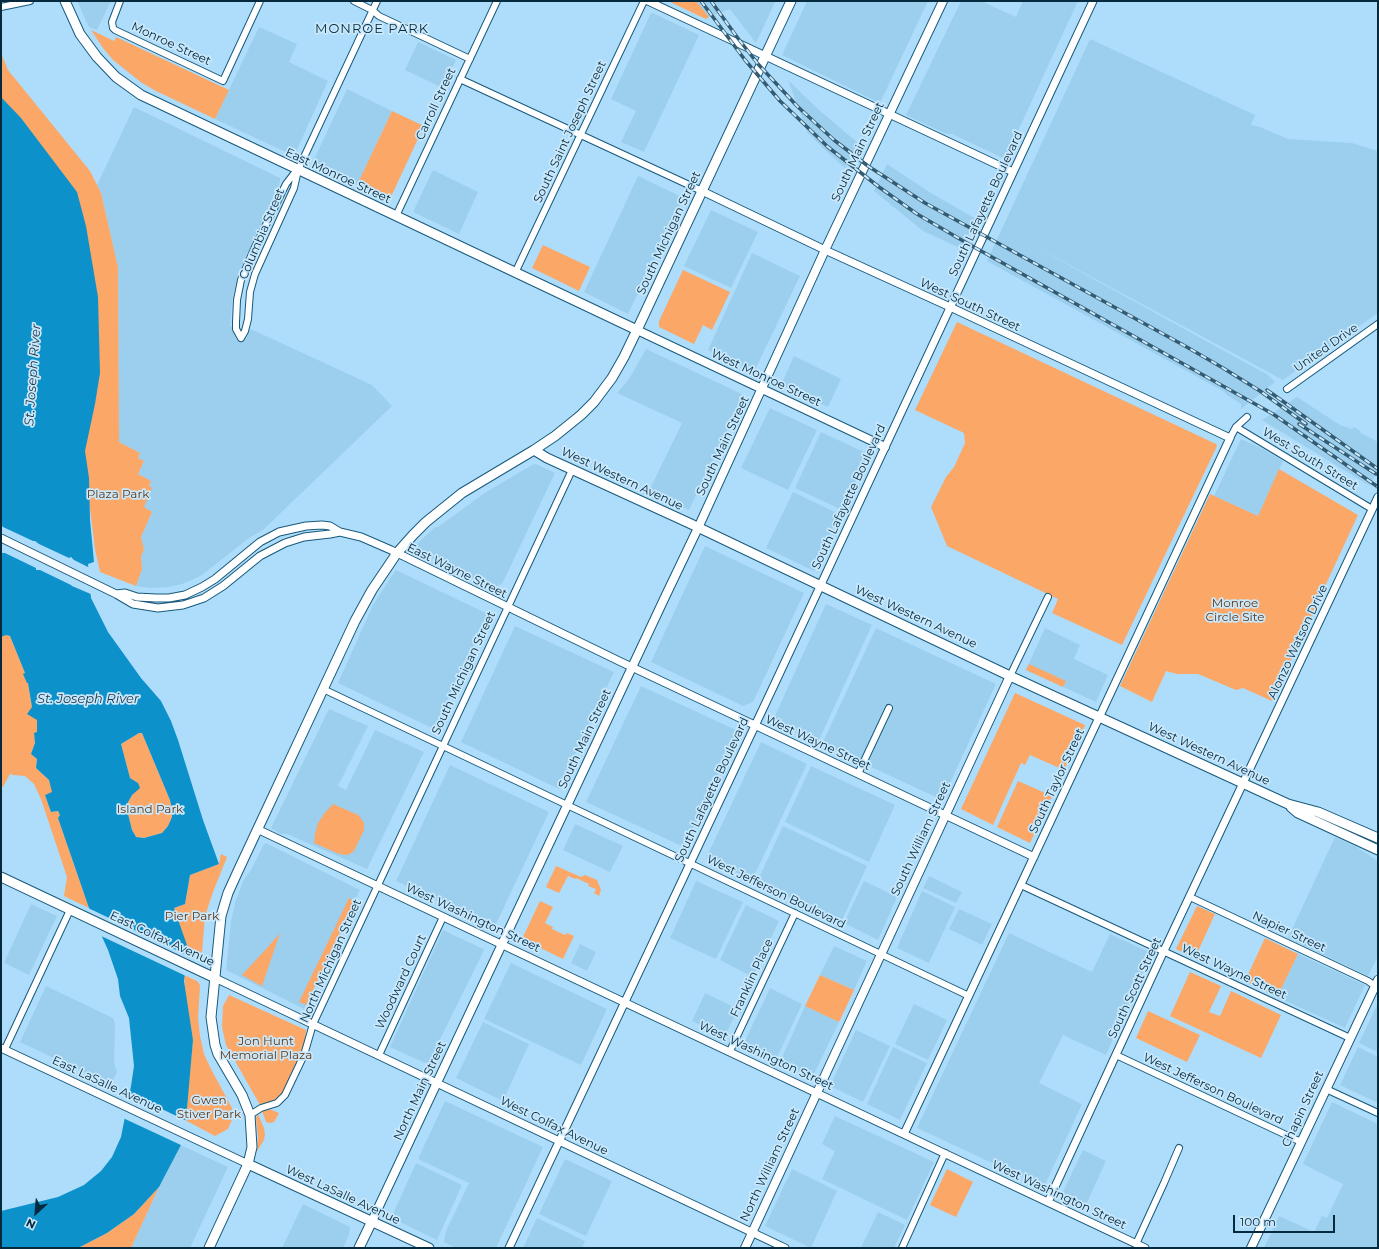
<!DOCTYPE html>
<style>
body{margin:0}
#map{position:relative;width:1379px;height:1249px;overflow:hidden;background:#aeddfb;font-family:Montserrat,sans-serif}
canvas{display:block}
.frame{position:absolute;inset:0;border:2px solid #052a3d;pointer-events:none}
.north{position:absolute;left:16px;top:1193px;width:40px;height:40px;-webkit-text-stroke:3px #c9e8fc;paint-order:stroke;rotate:206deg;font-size:11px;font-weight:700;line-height:16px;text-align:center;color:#052a3d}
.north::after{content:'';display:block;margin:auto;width:14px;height:18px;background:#052a3d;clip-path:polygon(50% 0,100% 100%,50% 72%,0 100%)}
.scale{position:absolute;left:1233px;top:1215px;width:102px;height:18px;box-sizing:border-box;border:2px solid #052a3d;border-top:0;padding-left:5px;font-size:12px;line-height:14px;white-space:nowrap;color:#052a3d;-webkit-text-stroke:3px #c9e8fc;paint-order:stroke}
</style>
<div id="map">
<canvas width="1379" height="1249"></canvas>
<div class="frame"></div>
<div class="north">N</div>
<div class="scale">100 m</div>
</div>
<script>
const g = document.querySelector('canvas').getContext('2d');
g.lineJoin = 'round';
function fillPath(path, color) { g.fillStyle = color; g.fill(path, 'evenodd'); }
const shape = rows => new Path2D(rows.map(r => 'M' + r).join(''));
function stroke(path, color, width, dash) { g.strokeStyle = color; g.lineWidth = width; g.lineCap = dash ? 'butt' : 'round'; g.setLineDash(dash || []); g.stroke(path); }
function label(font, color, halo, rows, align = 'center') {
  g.font = font + ' Montserrat,sans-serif'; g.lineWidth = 3.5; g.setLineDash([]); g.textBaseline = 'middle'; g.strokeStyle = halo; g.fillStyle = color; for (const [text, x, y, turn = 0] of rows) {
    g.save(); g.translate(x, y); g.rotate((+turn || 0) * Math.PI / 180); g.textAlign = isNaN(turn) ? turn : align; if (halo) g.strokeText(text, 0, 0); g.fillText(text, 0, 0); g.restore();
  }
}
const built = shape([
 [77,1,111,1,97,30,89,27],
 [696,1,773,1,775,2,756,43,730,9,709,17],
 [807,1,928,1,880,103,782,55],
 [961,1,981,1,1016,17,1023,1,1078,1,1005,159,952,134,946,134,906,115],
 [651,13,653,13,699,35,644,152,621,142,636,111,611,99],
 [259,27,297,44,289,62,328,81,294,156,215,119],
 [1090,39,1255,115,1251,125,1260,127,1288,139,1352,143,1378,151,1378,313,1283,380,1021,239,1259,370,1267,374,1275,382,1241,409,1241,404,1226,394,1223,391,987,261],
 [418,42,456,60,443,88,405,70],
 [788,80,819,110,858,143,845,168,825,150,807,132],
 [347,89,392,111,357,185,312,164],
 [134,107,280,178,280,182,238,274,232,301,230,326,253,330,372,385,392,406,263,530,249,538,202,575,194,579,182,584,169,587,150,588,136,586,142,569,141,556,144,550,141,537,152,512,143,508,151,481,138,474,144,461,138,458,140,453,119,442,118,267,101,193,97,185],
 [887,164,931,193,976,219,962,249,923,231,874,191],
 [433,170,478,192,459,234,413,212],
 [638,176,684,198,628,314,584,292],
 [711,210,758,232,731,288,684,266],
 [752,253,800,276,754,372,708,350],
 [646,349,744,395,689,510,649,491,682,423,617,393,629,379],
 [794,356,841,379,828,407,781,385],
 [1297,397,1340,425,1352,429,1354,427,1360,431,1361,433,1378,442,1378,470,1370,486,1262,420],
 [770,408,817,430,788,490,741,468],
 [821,432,868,454,842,510,795,488],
 [1241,439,1263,449,1283,461,1258,516,1214,496],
 [536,464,555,473,502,584,493,587,415,550,415,547,417,544,435,527,438,527,486,492,532,465],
 [793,492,839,514,814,571,766,548],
 [705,546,804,593,753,702,743,706,651,662],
 [396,570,488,614,434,729,338,683,373,605,391,577],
 [826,604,872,625,818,742,773,720],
 [515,626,614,672,559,789,461,742],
 [876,628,996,684,942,800,822,744],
 [1045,628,1080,645,1074,659,1108,675,1096,702,1026,670],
 [641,686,738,731,684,847,586,802],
 [329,709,368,726,338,786,346,790,375,730,424,752,367,869,287,834,281,834,271,828],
 [761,742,807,764,752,880,706,858],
 [450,765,549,812,494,928,396,881],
 [811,766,895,805,869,862,785,822],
 [575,824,623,846,610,872,563,850],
 [783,826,867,866,841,922,757,882],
 [1335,837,1355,846,1378,861,1378,956,1368,976,1288,938],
 [266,843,360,890,304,1009,226,970,231,921,235,903,243,881,251,870,264,844],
 [929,876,962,892,956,903,923,888],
 [696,881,743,902,716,959,670,938],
 [864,881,897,897,878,940,844,923],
 [922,891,955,907,929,963,897,948],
 [31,904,57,916,29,975,4,963],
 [746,905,779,921,753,977,720,960],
 [959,909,992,924,982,945,949,929],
 [443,930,483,949,484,950,429,1062,425,1063,390,1047],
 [1009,933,1092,972,1110,934,1151,953,1151,955,1106,1055,1063,1035,1039,1083,1082,1104,1044,1187,917,1128],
 [580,944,596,952,587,971,571,963],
 [834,946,867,961,854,990,820,975],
 [1298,954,1365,985,1345,1028,1277,997],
 [511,963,607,1009,581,1065,484,1019],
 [46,986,113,1018,115,1025,114,1063,117,1072,111,1085,20,1042],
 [770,988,802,1004,776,1060,743,1045],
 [705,993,738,1009,725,1036,692,1021],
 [1378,1003,1378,1052,1359,1043],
 [914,1004,947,1020,928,1060,895,1044],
 [805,1006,839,1022,812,1078,780,1062],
 [483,1022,529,1044,503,1101,456,1078],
 [856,1030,890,1046,863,1102,830,1086],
 [893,1047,927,1063,900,1120,867,1104],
 [1358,1047,1378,1057,1378,1103,1340,1085],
 [445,1101,543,1147,496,1248,456,1248,444,1242,446,1231,469,1183,418,1159],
 [1332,1102,1378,1124,1378,1248,1264,1248,1279,1216,1314,1232,1322,1216,1327,1218,1343,1184,1303,1164],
 [835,1116,934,1162,907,1220,822,1179,835,1151,822,1144],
 [181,1145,228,1167,190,1248,131,1248,159,1187],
 [1083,1150,1106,1161,1085,1207,1061,1196],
 [565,1159,612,1181,586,1236,539,1214],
 [416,1163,462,1185,437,1240,392,1218,392,1216],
 [792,1169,837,1191,811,1248,765,1226],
 [303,1204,350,1227,349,1235,343,1248,282,1248],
 [878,1212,905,1225,894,1248,861,1248],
 [537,1218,585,1241,582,1248,523,1248]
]);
const green = shape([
 [668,1,696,1,709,17,706,19],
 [91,30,114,41,116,37,229,90,215,119,156,91,142,83,113,60,103,48],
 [1,53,8,70,90,171,101,193,118,267,119,442,140,453,138,458,144,461,138,474,151,481,149,486,152,488,144,507,152,512,141,537,144,550,141,556,142,569,136,586,100,572,95,549,83,452,1,101],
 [392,111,424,126,389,201,357,185],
 [543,245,590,267,579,291,532,268],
 [683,270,730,292,712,330,703,325,694,344,659,327,659,321],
 [957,322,1216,444,1217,446,1122,645,1052,613,1058,599,947,546,931,507,946,477,954,467,965,443,964,433,915,410],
 [1279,469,1358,515,1272,701,1243,688,1236,690,1198,674,1177,674,1166,671,1152,702,1120,686,1210,494,1258,516],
 [1,627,6,635,10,636,25,673,24,674,28,683,32,707,37,720,37,733,34,733,35,743,31,754,37,759,36,768,49,780,53,792,45,795,51,812,58,811,60,815,58,818,89,908,64,896,67,877,41,799,34,784,25,776,13,775,10,774,3,787,1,786],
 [1029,664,1066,681,1063,687,1026,670],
 [1015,693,1085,725,1064,770,1030,755,1025,765,1021,763,993,825,961,809],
 [139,733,142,733,170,800,172,809,172,817,168,826,162,833,144,838,136,837,132,830,126,806,138,783,130,778,121,744],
 [1018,781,1052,796,1030,843,997,827],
 [333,804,358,815,360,817,364,823,364,830,354,851,348,855,339,854,314,843,315,834,318,823,324,814],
 [221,854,227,857,213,892,205,916,202,952,190,957,187,955,174,908,185,904,190,875,219,864],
 [556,866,581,877,585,875,597,880,601,890,599,896,594,893,596,889,588,886,589,884,576,878,575,879,568,876,559,893,546,887],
 [349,898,355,901,306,1005,299,1002],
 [540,901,553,907,545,923,553,927,552,929,565,935,567,933,574,936,563,959,522,939],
 [1197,906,1215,914,1195,958,1176,949],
 [280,933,262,986,242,975,267,948],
 [1265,938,1298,954,1277,997,1245,981],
 [1190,972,1221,986,1209,1012,1220,1016,1231,991,1281,1015,1261,1058,1170,1016],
 [184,975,197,981,200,985,198,1018,200,1036,204,1054,211,1069,232,1108,232,1120,228,1129,215,1136,185,1120,193,1040,186,1000],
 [820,975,854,990,839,1022,805,1006],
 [229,995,306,1030,305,1039,300,1054,283,1093,276,1101,270,1103,260,1105,226,1045,222,1027,223,1006],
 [1148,1011,1200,1035,1187,1062,1136,1038],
 [269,1109,279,1113,274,1122,270,1123,266,1122,262,1111],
 [258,1114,264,1128,265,1134,264,1140,257,1151,258,1137,256,1118],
 [947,1169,973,1182,956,1217,930,1205],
 [159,1187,131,1248,78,1248,107,1233,134,1214]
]);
const water = shape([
 [1,97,21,118,77,192,86,226,98,297,100,373,95,404,85,451,89,478,90,520,94,562,88,564,91,598,108,632,141,678,161,701,171,721,178,740,203,820,219,864,190,875,185,904,174,908,189,951,187,955,184,981,193,1040,187,1108,181,1145,159,1187,134,1214,107,1233,78,1248,1,1248,1,1211,58,1197,84,1185,101,1171,112,1157,121,1137,131,1086,134,1066,129,1018,120,996,118,979,108,950,89,908,58,818,60,815,58,811,51,812,45,795,52,792,49,780,36,768,37,759,31,754,35,743,34,733,37,732,37,720,27,714,32,707,28,683,27,683,23,674,25,673,10,636,6,635,1,637,1,292,2,256,1,246],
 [139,733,142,733,170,800,172,809,172,817,168,826,162,833,144,838,136,837,132,830,126,806,132,795,140,788,138,783,130,778,121,744]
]);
const pier = shape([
 [1,525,3,527,33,541,35,541,39,544,69,558,71,557,74,560,90,568,93,595,72,586,71,585,40,570,36,570,36,568,5,553,2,553],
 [86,907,189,956,186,976,99,935],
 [128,1093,187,1121,183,1146,123,1118]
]);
const minor = shape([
 [120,1,112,22,113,28,115,30,223,81,260,1],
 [354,1,372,10,379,16,470,59],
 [1,7,30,1],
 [460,79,702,191],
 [396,216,497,1],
 [515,273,644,1],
 [241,338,245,331,248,319,250,292,255,274,294,188,298,170,377,1],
 [241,338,236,329,236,322,237,300,241,280,254,249,286,184,296,171],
 [1287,389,1378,324],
 [1236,427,1372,509],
 [1230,438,1236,427,1247,417],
 [1010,676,1048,597],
 [323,689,969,996],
 [858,774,889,708],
 [1021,885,1350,1038],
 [1190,897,1368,981,1378,988],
 [5,1049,70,910],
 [730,1051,795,913],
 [379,1055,443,917],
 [1116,1055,1301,1142],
 [1326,1089,1378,1113],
 [250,1115,261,1108,277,1103,285,1095,304,1055,313,1024,572,470],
 [1136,1244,1164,1183,1179,1148],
 [902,1248,945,1153]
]);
const tertiary = shape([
 [648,1,1013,172],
 [702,191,825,250,950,307,1230,438,904,1134],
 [1,538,116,594,133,604,158,608,183,605,204,598,223,586,260,556,285,543,304,537,330,534,340,532],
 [116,594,125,593,137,597,156,598,169,598,185,595,202,587,215,579,260,542,279,532,306,526,322,525,330,526,340,532,361,537,391,550,619,661,1034,857],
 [257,829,1145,1248],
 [215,978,785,1248],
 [1,1048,248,1164],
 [1048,1202,1161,957,1378,497],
 [509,1248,776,681,1093,1]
]);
const secondary = shape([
 [637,330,885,447],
 [372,1221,665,597,698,528,825,250,943,1],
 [745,1248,1010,676],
 [1251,1248,1378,980]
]);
const primary = shape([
 [65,1,80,34,97,57,116,77,141,95,637,330],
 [534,450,547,458,689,523,1010,676,1288,804,1318,812,1378,838],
 [1291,807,1298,813,1378,850],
 [1,877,215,978],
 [248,1164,429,1248],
 [209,1248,248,1164,252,1147,250,1115,242,1095,218,1054,215,1045,211,1017,221,916,228,893,238,871,355,621,372,590,397,553,413,535,426,522,462,493,534,450,555,436,581,415,594,402,612,378,624,357,637,330,791,1],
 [359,1248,372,1221]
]);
const rail = shape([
 [701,1,745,60,780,101,828,147,879,187,917,214,965,242,1273,414,1378,487],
 [711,1,737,37,758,64,797,106,834,140,868,166,925,203,1185,346,1223,368,1260,391,1306,424],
 [1267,390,1378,469],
 [1299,424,1376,474]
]);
const streetNames = [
 ["Monroe Street",171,44,25],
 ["Carroll Street",436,104,-65],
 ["South Saint Joseph Street",570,132,-65],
 ["South Main Street",858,152,-65],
 ["East Monroe Street",338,176,25],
 ["South Lafayette Boulevard",986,204,-65],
 ["South Michigan Street",669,233,-65],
 ["Columbia Street",262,234,-67],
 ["West South Street",970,305,25],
 ["United Drive",1326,348,-35],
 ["West Monroe Street",766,378,25],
 ["South Main Street",723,446,-65],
 ["West South Street",1310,459,31],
 ["West Western Avenue",622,479,25],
 ["South Lafayette Boulevard",849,497,-65],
 ["East Wayne Street",457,571,26],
 ["West Western Avenue",916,617,25],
 ["Alonzo Watson Drive",1298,642,-65],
 ["South Michigan Street",464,673,-65],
 ["South Main Street",585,739,-65],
 ["West Wayne Street",818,743,25],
 ["West Western Avenue",1209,754,25],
 ["South Taylor Street",1057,781,-65],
 ["South Lafayette Boulevard",712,790,-65],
 ["South William Street",921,839,-65],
 ["West Jefferson Boulevard",776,892,26],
 ["West Washington Street",473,918,25],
 ["Napier Street",1289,932,25],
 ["East Colfax Avenue",162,939,25],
 ["North Michigan Street",331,961,-66],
 ["West Wayne Street",1234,972,25],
 ["Franklin Place",752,978,-65],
 ["Woodward Court",401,982,-65],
 ["South Scott Street",1135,988,-65],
 ["West Washington Street",766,1056,25],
 ["East LaSalle Avenue",107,1085,25],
 ["West Jefferson Boulevard",1213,1089,25],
 ["North Main Street",420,1091,-65],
 ["Chapin Street",1303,1109,-65],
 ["West Colfax Avenue",554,1126,26],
 ["North William Street",770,1165,-65],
 ["West LaSalle Avenue",343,1195,25],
 ["West Washington Street",1059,1195,25]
];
const parkNames = [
 ["Plaza Park",118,494],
 ["Monroe",1235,603],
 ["Circle Site",1235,617],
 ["Island Park",150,809],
 ["Pier Park",192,916],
 ["Jon Hunt",266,1041],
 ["Memorial Plaza",266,1055],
 ["Gwen",209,1100],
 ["Stiver Park",209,1114]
];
const neighbourhoodNames = [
 ["MONROE PARK",372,29]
];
const waterNames = [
 ["St. Joseph River",33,375,-86],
 ["St. Joseph River",88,699]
];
fillPath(built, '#9ccfee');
fillPath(green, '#fba767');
fillPath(water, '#0d91cb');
fillPath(pier, '#aeddfb');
stroke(minor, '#16597b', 8);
stroke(tertiary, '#16597b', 9);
stroke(secondary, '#16597b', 10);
stroke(primary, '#16597b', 11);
stroke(minor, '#fff', 6);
stroke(tertiary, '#fff', 7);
stroke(secondary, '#fff', 8);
stroke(primary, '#fff', 9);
stroke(rail, '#335b71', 3.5);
stroke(rail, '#c9e8fc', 2, [6]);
label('12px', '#052a3d', '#c9e8fc', streetNames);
label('12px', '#613613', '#c9e8fc', parkNames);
g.letterSpacing = '1px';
label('13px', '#052a3d', '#c9e8fc', neighbourhoodNames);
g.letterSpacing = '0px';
label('italic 13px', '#1d3442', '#c9e8fc', waterNames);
</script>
